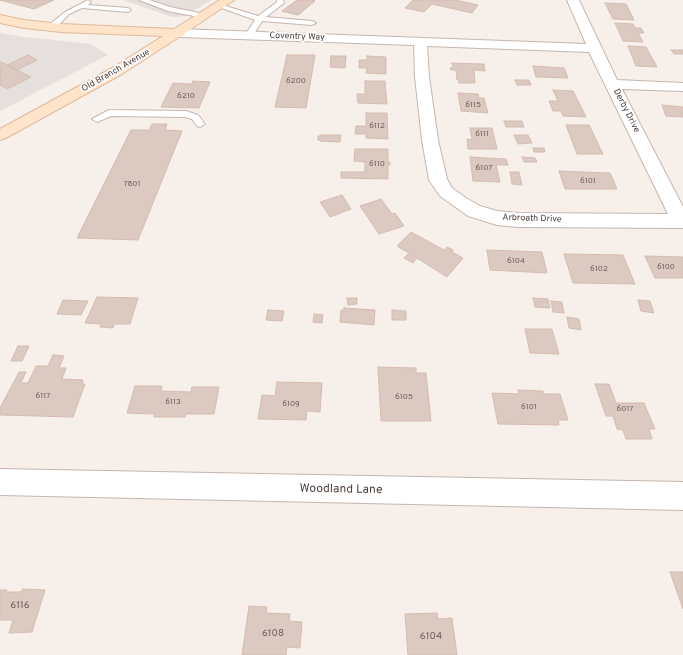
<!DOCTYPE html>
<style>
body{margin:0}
canvas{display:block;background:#f6efea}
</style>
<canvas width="683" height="655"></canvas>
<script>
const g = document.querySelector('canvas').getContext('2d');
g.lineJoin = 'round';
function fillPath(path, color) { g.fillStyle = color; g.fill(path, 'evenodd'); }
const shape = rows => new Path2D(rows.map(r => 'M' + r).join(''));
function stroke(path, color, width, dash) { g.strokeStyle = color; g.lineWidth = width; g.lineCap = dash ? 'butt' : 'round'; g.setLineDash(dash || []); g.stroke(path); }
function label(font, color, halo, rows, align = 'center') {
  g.font = font + ' Overpass,sans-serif'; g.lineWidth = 3.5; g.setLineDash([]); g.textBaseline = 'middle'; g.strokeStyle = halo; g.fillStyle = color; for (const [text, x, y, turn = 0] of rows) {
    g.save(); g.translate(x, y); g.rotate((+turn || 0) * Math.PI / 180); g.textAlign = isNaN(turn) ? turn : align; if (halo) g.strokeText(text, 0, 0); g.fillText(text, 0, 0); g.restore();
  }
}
const industrial = shape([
 [123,0,211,0,185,16,172,17]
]);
const parking = shape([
 [0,33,24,37,91,44,108,55,0,111]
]);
const building = shape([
 [0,0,54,0,34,9,0,0],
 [297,0,314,0,315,1,298,15,282,11,297,0],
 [413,0,455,0,478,5,472,13,432,4,424,12,405,8,413,0],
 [605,3,626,4,634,20,613,19,605,3],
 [615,23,633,24,635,28,641,28,644,33,638,33,643,42,623,41,615,23],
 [628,46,646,47,657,67,636,66,628,46],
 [671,50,683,50,683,54,674,54,671,50],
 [28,55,37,60,17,70,7,65,28,55],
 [287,55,315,55,306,108,275,107,287,55],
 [331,56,346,56,345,68,330,67,331,56],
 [367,56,386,57,386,74,366,73,367,68,359,68,359,60,367,60,367,56],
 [1,62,31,77,7,89,0,85,1,62],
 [452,63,484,64,485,71,474,70,475,83,459,83,459,80,457,80,456,70,451,70,450,68,453,68,452,63],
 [533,66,564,68,568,78,536,77,533,66],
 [515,80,529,80,531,85,517,85,515,80],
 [193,81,210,82,199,108,161,107,173,83,192,84,193,81],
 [365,81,385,81,387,104,358,103,357,94,365,94,365,81],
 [553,90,573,91,586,117,563,116,561,111,553,111,549,101,558,101,553,90],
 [458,93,478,94,479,98,484,98,488,113,461,111,458,93],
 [662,105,683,107,683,117,666,116,662,105],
 [366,113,387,113,388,139,366,138,366,134,355,134,356,126,366,126,366,113],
 [504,121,522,121,524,127,506,127,504,121],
 [152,124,167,124,165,130,182,131,138,240,77,238,131,130,149,130,152,124],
 [566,125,589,125,603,154,577,154,566,125],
 [470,128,492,128,497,149,468,149,467,139,472,140,470,128],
 [321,135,341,135,340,142,320,141,320,140,318,140,318,136,321,136,321,135],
 [514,135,528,135,532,143,518,144,514,135],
 [533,148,544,148,545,152,534,152,533,148],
 [355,149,388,149,388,162,390,162,390,165,388,165,388,179,341,178,341,172,365,172,365,162,354,161,355,149],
 [470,157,506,159,508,165,496,165,500,182,473,181,470,157],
 [522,157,535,158,537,162,524,162,522,157],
 [559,171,610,173,617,189,565,189,559,171],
 [510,172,519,172,522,185,512,184,510,172],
 [342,195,351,209,330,217,320,202,342,195],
 [381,199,392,214,395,213,404,226,379,234,360,206,381,199],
 [411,232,444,250,447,247,453,250,452,252,463,258,447,277,417,258,413,263,404,258,409,253,397,246,411,232],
 [487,250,542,252,547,273,490,270,487,250],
 [564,254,623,255,635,284,573,283,564,254],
 [645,256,683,257,683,278,655,278,645,256],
 [97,297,138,298,130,324,114,324,113,328,100,327,101,324,85,323,97,297],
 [347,298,357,298,357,304,348,305,347,298],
 [533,298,548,299,550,308,535,307,533,298],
 [63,300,88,301,81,315,57,314,63,300],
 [638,300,650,301,654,313,641,311,638,300],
 [551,301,562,302,564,313,553,312,551,301],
 [344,308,375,310,374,325,340,322,341,310,344,310,344,308],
 [268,310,284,311,282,321,266,320,268,310],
 [392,310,406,311,406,320,392,320,392,310],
 [314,314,323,315,322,323,313,322,314,314],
 [567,317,579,319,581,330,569,328,567,317],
 [525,329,552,329,559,354,530,353,525,329],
 [18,346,29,346,22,361,11,361,18,346],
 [53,355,64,356,59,368,66,368,62,379,83,380,82,384,85,384,73,417,0,415,0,408,19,372,26,372,21,383,28,383,36,366,48,366,53,355],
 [378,367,416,368,416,373,426,373,431,421,381,421,378,367],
 [277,382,322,383,320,412,307,411,306,420,258,419,262,395,275,396,277,382],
 [595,384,609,384,616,403,644,403,655,429,649,429,652,439,626,439,623,430,617,429,613,416,606,416,595,384],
 [135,386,162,386,161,391,191,392,192,387,219,387,214,414,186,414,185,417,154,417,155,414,127,413,135,386],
 [518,390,543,391,544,394,560,394,568,420,558,420,559,425,498,424,492,393,519,394,518,390],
 [670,572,683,572,683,609,670,572],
 [23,589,45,590,32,632,9,633,13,620,0,620,0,590,7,590,6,592,21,592,23,589],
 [249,606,267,607,266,613,290,614,289,621,302,622,300,648,287,647,286,655,242,655,249,606],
 [437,613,438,619,452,618,457,655,408,655,405,614,437,613]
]);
const lane = shape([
 [88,0,91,2,88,5,128,8,131,10,128,12,82,8,69,14,55,29,49,29,49,25,65,12,88,0],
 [139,0,149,0,170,7,204,14,208,16,204,18,168,11,139,0],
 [277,0,283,0,284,3,266,17,312,21,316,23,312,25,262,21,252,37,249,37,245,35,255,20,216,6,219,4,258,16,277,2,277,0],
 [109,110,186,111,198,115,205,124,200,127,197,126,192,119,185,117,111,116,97,122,92,119,109,110]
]);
const street = shape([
 [567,0,579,0,617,80,683,83,683,91,622,89,683,207,683,228,518,227,497,225,468,216,440,196,429,180,422,140,415,77,414,45,179,37,175,36,173,33,175,30,179,29,586,44,567,0],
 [427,46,589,52,668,214,518,213,497,211,480,206,466,198,452,188,447,179,438,140,429,77,427,46],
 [0,469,683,482,683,510,0,495,0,469]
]);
const secondary = shape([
 [220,0,234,0,185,33,183,36,179,37,122,74,6,138,0,140,0,129,112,68,163,36,61,32,24,28,0,23,0,15,24,20,61,24,174,29,220,0]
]);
const numberNames = [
 ["6200",296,81],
 ["6210",186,96],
 ["6115",473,105],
 ["6112",377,126],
 ["6111",482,134],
 ["6110",377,164],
 ["6107",484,168],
 ["6101",588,181],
 ["7801",132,184],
 ["6104",516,261],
 ["6100",666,267],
 ["6102",599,269],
 ["6117",43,396],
 ["6105",404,397],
 ["6113",173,402],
 ["6109",291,404],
 ["6101",529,407],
 ["6017",625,409]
];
const farStreetnames = [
 ["Coventry Way",297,37,2],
 ["Old Branch Avenue",116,71,-30],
 ["Derby Drive",626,111,63],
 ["Arbroath Drive",532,219,2]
];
const nearNumbernames = [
 ["6116",20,606],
 ["6108",273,634],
 ["6104",431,637]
];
const nearStreetnames = [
 ["Woodland Lane",341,490,1]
];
fillPath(industrial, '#e6dedb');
fillPath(parking, '#e5e0de');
fillPath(building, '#dcc9c1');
stroke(building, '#d5bcb0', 1);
stroke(lane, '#c6b6ae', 2);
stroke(street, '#c6b6ae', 2);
stroke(secondary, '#e1b999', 2);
fillPath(lane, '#fff');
fillPath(street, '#fff');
fillPath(secondary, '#ffe3cb');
label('8px', '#6f605a', null, numberNames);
label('9px', '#4b3d37', '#fff', farStreetnames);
label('10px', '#6f605a', null, nearNumbernames);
label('12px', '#4b3d37', '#fff', nearStreetnames);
</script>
